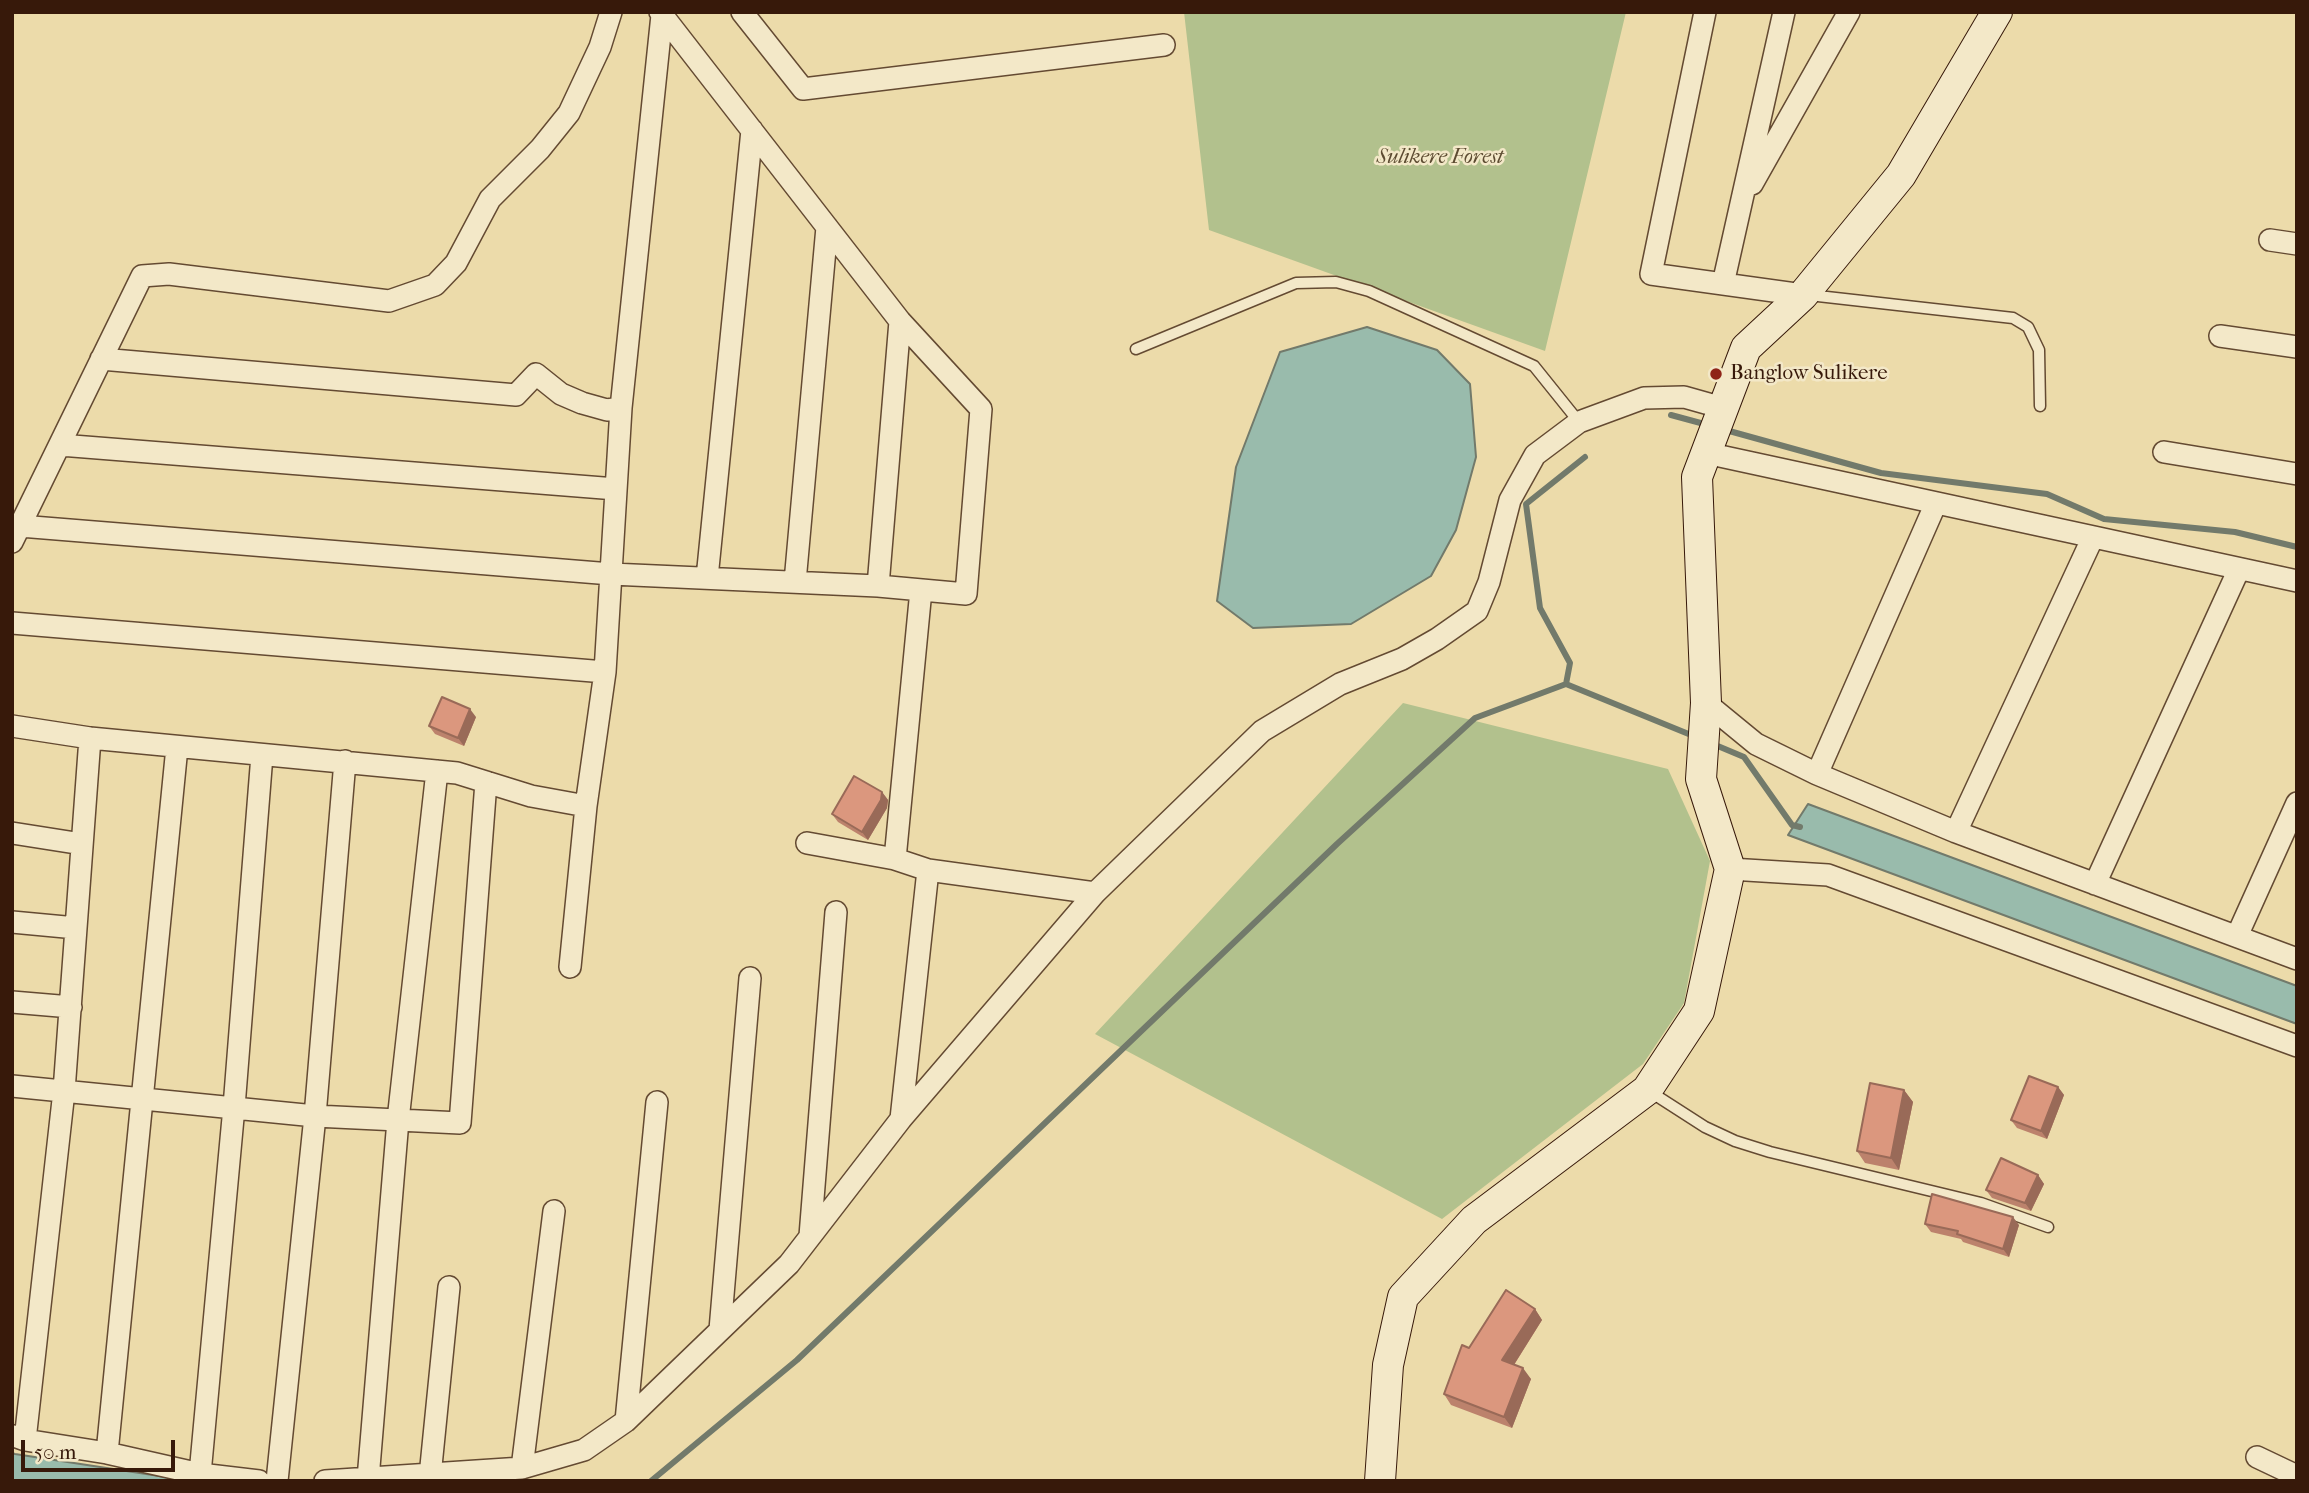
<!DOCTYPE html>
<style>
body{margin:0}
#map{position:relative;width:2309px;height:1493px;overflow:hidden;background:#ecdbaa;font-family:"IM FELL French Canon",serif}
canvas{display:block}
.frame{position:absolute;inset:0;border:14px solid #37190a;pointer-events:none}
.scale{position:absolute;left:21px;top:1440px;width:154px;height:32px;box-sizing:border-box;border:4px solid #37190a;border-top:0;padding-left:9px;font-size:21px;line-height:24px;white-space:nowrap;color:#37190a;-webkit-text-stroke:5px #f3e8c8;paint-order:stroke}
</style>
<div id="map">
<canvas width="2309" height="1493"></canvas>
<div class="frame"></div>
<div class="scale">50 m</div>
</div>
<script>
const g = document.querySelector('canvas').getContext('2d');
g.lineJoin = 'round';
function fillPath(path, color) { g.fillStyle = color; g.fill(path, 'evenodd'); }
const shape = rows => new Path2D(rows.map(r => 'M' + r).join(''));
function stroke(path, color, width, dash) { g.strokeStyle = color; g.lineWidth = width; g.lineCap = dash ? 'butt' : 'round'; g.setLineDash(dash || []); g.stroke(path); }
function label(font, color, halo, rows, align = 'center') {
  g.font = font + ' "IM FELL French Canon",serif'; g.lineWidth = 5; g.setLineDash([]); g.textBaseline = 'middle'; g.strokeStyle = halo; g.fillStyle = color; for (const [text, x, y, turn = 0] of rows) {
    g.save(); g.translate(x, y); g.rotate((+turn || 0) * Math.PI / 180); g.textAlign = isNaN(turn) ? turn : align; if (halo) g.strokeText(text, 0, 0); g.fillText(text, 0, 0); g.restore();
  }
}
const green = shape([
 [1184,12,1626,12,1545,351,1209,230],
 [1403,703,1668,769,1710,861,1684,1003,1643,1064,1442,1219,1095,1034]
]);
const water = shape([
 [1367,327,1437,350,1470,384,1476,457,1456,530,1431,576,1351,624,1253,628,1217,601,1236,467,1280,352,1367,327],
 [1808,804,2297,986,2297,1024,1788,835,1808,804],
 [12,1453,15,1454,192,1481,12,1481,12,1453]
]);
const stream = shape([
 [1671,415,1708,425],
 [1722,429,1881,473,2047,494,2104,519,2235,532,2297,547],
 [1566,684,1570,663,1540,608,1526,504,1585,457],
 [1713,744,1744,757,1792,825,1800,827],
 [651,1481,797,1360,1337,844,1475,718,1566,684,1696,737]
]);
const lane = shape([
 [1809,295,2013,318,2028,327,2039,350,2040,406],
 [1136,349,1296,283,1336,282,1369,291,1534,366,1579,422],
 [1649,1091,1705,1127,1735,1141,1770,1152,1981,1203,2048,1227]
]);
const street = shape([
 [742,12,803,89,1164,45],
 [1705,12,1651,274,1803,295],
 [1752,184,1849,12],
 [2270,240,2297,244],
 [1723,284,1784,12],
 [2220,336,2297,347],
 [101,359,516,395,536,374,561,394,582,403,607,410,621,408],
 [60,445,616,489],
 [2164,452,2297,474],
 [1706,453,2297,581],
 [1936,503,1817,774,1956,832,2297,959],
 [20,526,611,574,878,586,966,594,981,409,900,321,660,12],
 [12,542,142,276,169,274,389,301,435,285,456,263,490,199,540,149,569,113,600,47,611,12],
 [707,578,752,130],
 [795,582,827,227],
 [878,586,900,321],
 [12,623,605,672],
 [1706,703,1756,744,1817,774],
 [12,726,90,738,457,773,531,796,586,806],
 [1956,832,2093,537],
 [12,833,82,844],
 [807,843,895,859,928,870,1095,893],
 [895,859,921,590],
 [1730,869,1828,875,2297,1046],
 [2095,884,2239,569],
 [12,922,76,928],
 [2237,936,2297,803],
 [570,967,586,806,605,672,621,408,662,15],
 [12,1002,71,1007],
 [12,1086,315,1116,460,1123,486,782],
 [901,1119,928,870],
 [810,1236,836,912],
 [720,1330,750,978],
 [626,1421,657,1102],
 [14,1436,25,1440,107,1453,200,1474,259,1481],
 [25,1440,64,1091,90,738],
 [107,1453,177,747],
 [2257,1457,2297,1476],
 [522,1468,554,1211],
 [200,1474,234,1107,262,755],
 [430,1476,449,1287],
 [368,1479,398,1120,437,771],
 [277,1481,315,1116,345,761],
 [325,1481,522,1468,584,1450,626,1421,789,1264,901,1119,1095,893,1262,731,1340,684,1402,659,1437,639,1477,611,1489,582,1510,500,1535,455,1579,422,1644,398,1684,397,1723,408]
]);
const secondary = shape([
 [1380,1481,1388,1365,1403,1297,1474,1220,1647,1090,1699,1011,1730,869,1701,779,1706,703,1697,477,1746,348,1803,295,1901,175,1997,12]
]);
const wall = shape([
 [476,717,464,746,435,734,429,726],
 [882,792,888,800,887,808,868,840,838,822,832,814],
 [2058,1087,2064,1095,2047,1139,2017,1128,2011,1120],
 [1904,1090,1913,1102,1899,1170,1865,1163,1857,1151],
 [2038,1175,2044,1184,2031,1211,1992,1198,1986,1190],
 [1925,1224,2019,1225,2009,1257,1963,1242,1961,1239,1931,1232],
 [1535,1309,1542,1320,1514,1365,1531,1379,1512,1428,1451,1405,1444,1394]
]);
const shadedWall = shape([
 [470,709,476,717,464,746,458,738],
 [882,792,888,800,887,808,868,840,862,832],
 [2058,1087,2064,1095,2047,1139,2041,1131],
 [1904,1090,1913,1102,1899,1170,1891,1158],
 [2038,1175,2044,1184,2031,1211,2025,1203],
 [2013,1217,2019,1225,2009,1257,2003,1249],
 [1535,1309,1542,1320,1510,1371,1502,1360],
 [1523,1368,1531,1379,1512,1428,1504,1417]
]);
const building = shape([
 [442,697,470,709,458,738,429,726,442,697],
 [854,776,882,792,881,800,862,832,832,814,854,776],
 [2029,1076,2058,1087,2041,1131,2011,1120,2029,1076],
 [1870,1083,1904,1090,1891,1158,1857,1151,1870,1083],
 [2001,1158,2038,1175,2025,1203,1986,1190,2001,1158],
 [1932,1194,2013,1217,2003,1249,1957,1234,1958,1231,1925,1224,1932,1194],
 [1506,1290,1535,1309,1502,1360,1523,1368,1504,1417,1444,1394,1462,1345,1469,1348,1506,1290]
]);
const markers = [
 [1716,374,7,"#8f2418"]
];
const parkNames = [
 ["Sulikere Forest",1440,158]
];
const poiNames = [
 ["Banglow Sulikere",1730,374]
];
fillPath(green, '#b2c18d');
fillPath(water, '#99bbac');
stroke(water, '#727a6b', 2);
stroke(stream, '#727a6b', 6);
stroke(lane, '#644a32', 13);
stroke(street, '#644a32', 24);
stroke(secondary, '#37190a', 32);
stroke(lane, '#f3e8c8', 10);
stroke(street, '#f3e8c8', 21);
stroke(secondary, '#f3e8c8', 30);
fillPath(wall, '#bc826c');
fillPath(shadedWall, '#996a58');
fillPath(building, '#db977e');
stroke(building, '#996a58', 2);
for (const [x, y, r, color] of markers) { const dot = new Path2D(); dot.arc(x, y, r, 0, 2 * Math.PI); g.fillStyle = color; g.fill(dot); stroke(dot, '#f3e8c8', 2.5); }
label('italic 21px', '#5c4b31', '#f3e8c8', parkNames);
label('21px', '#37190a', '#f3e8c8', poiNames, 'left');
</script>
